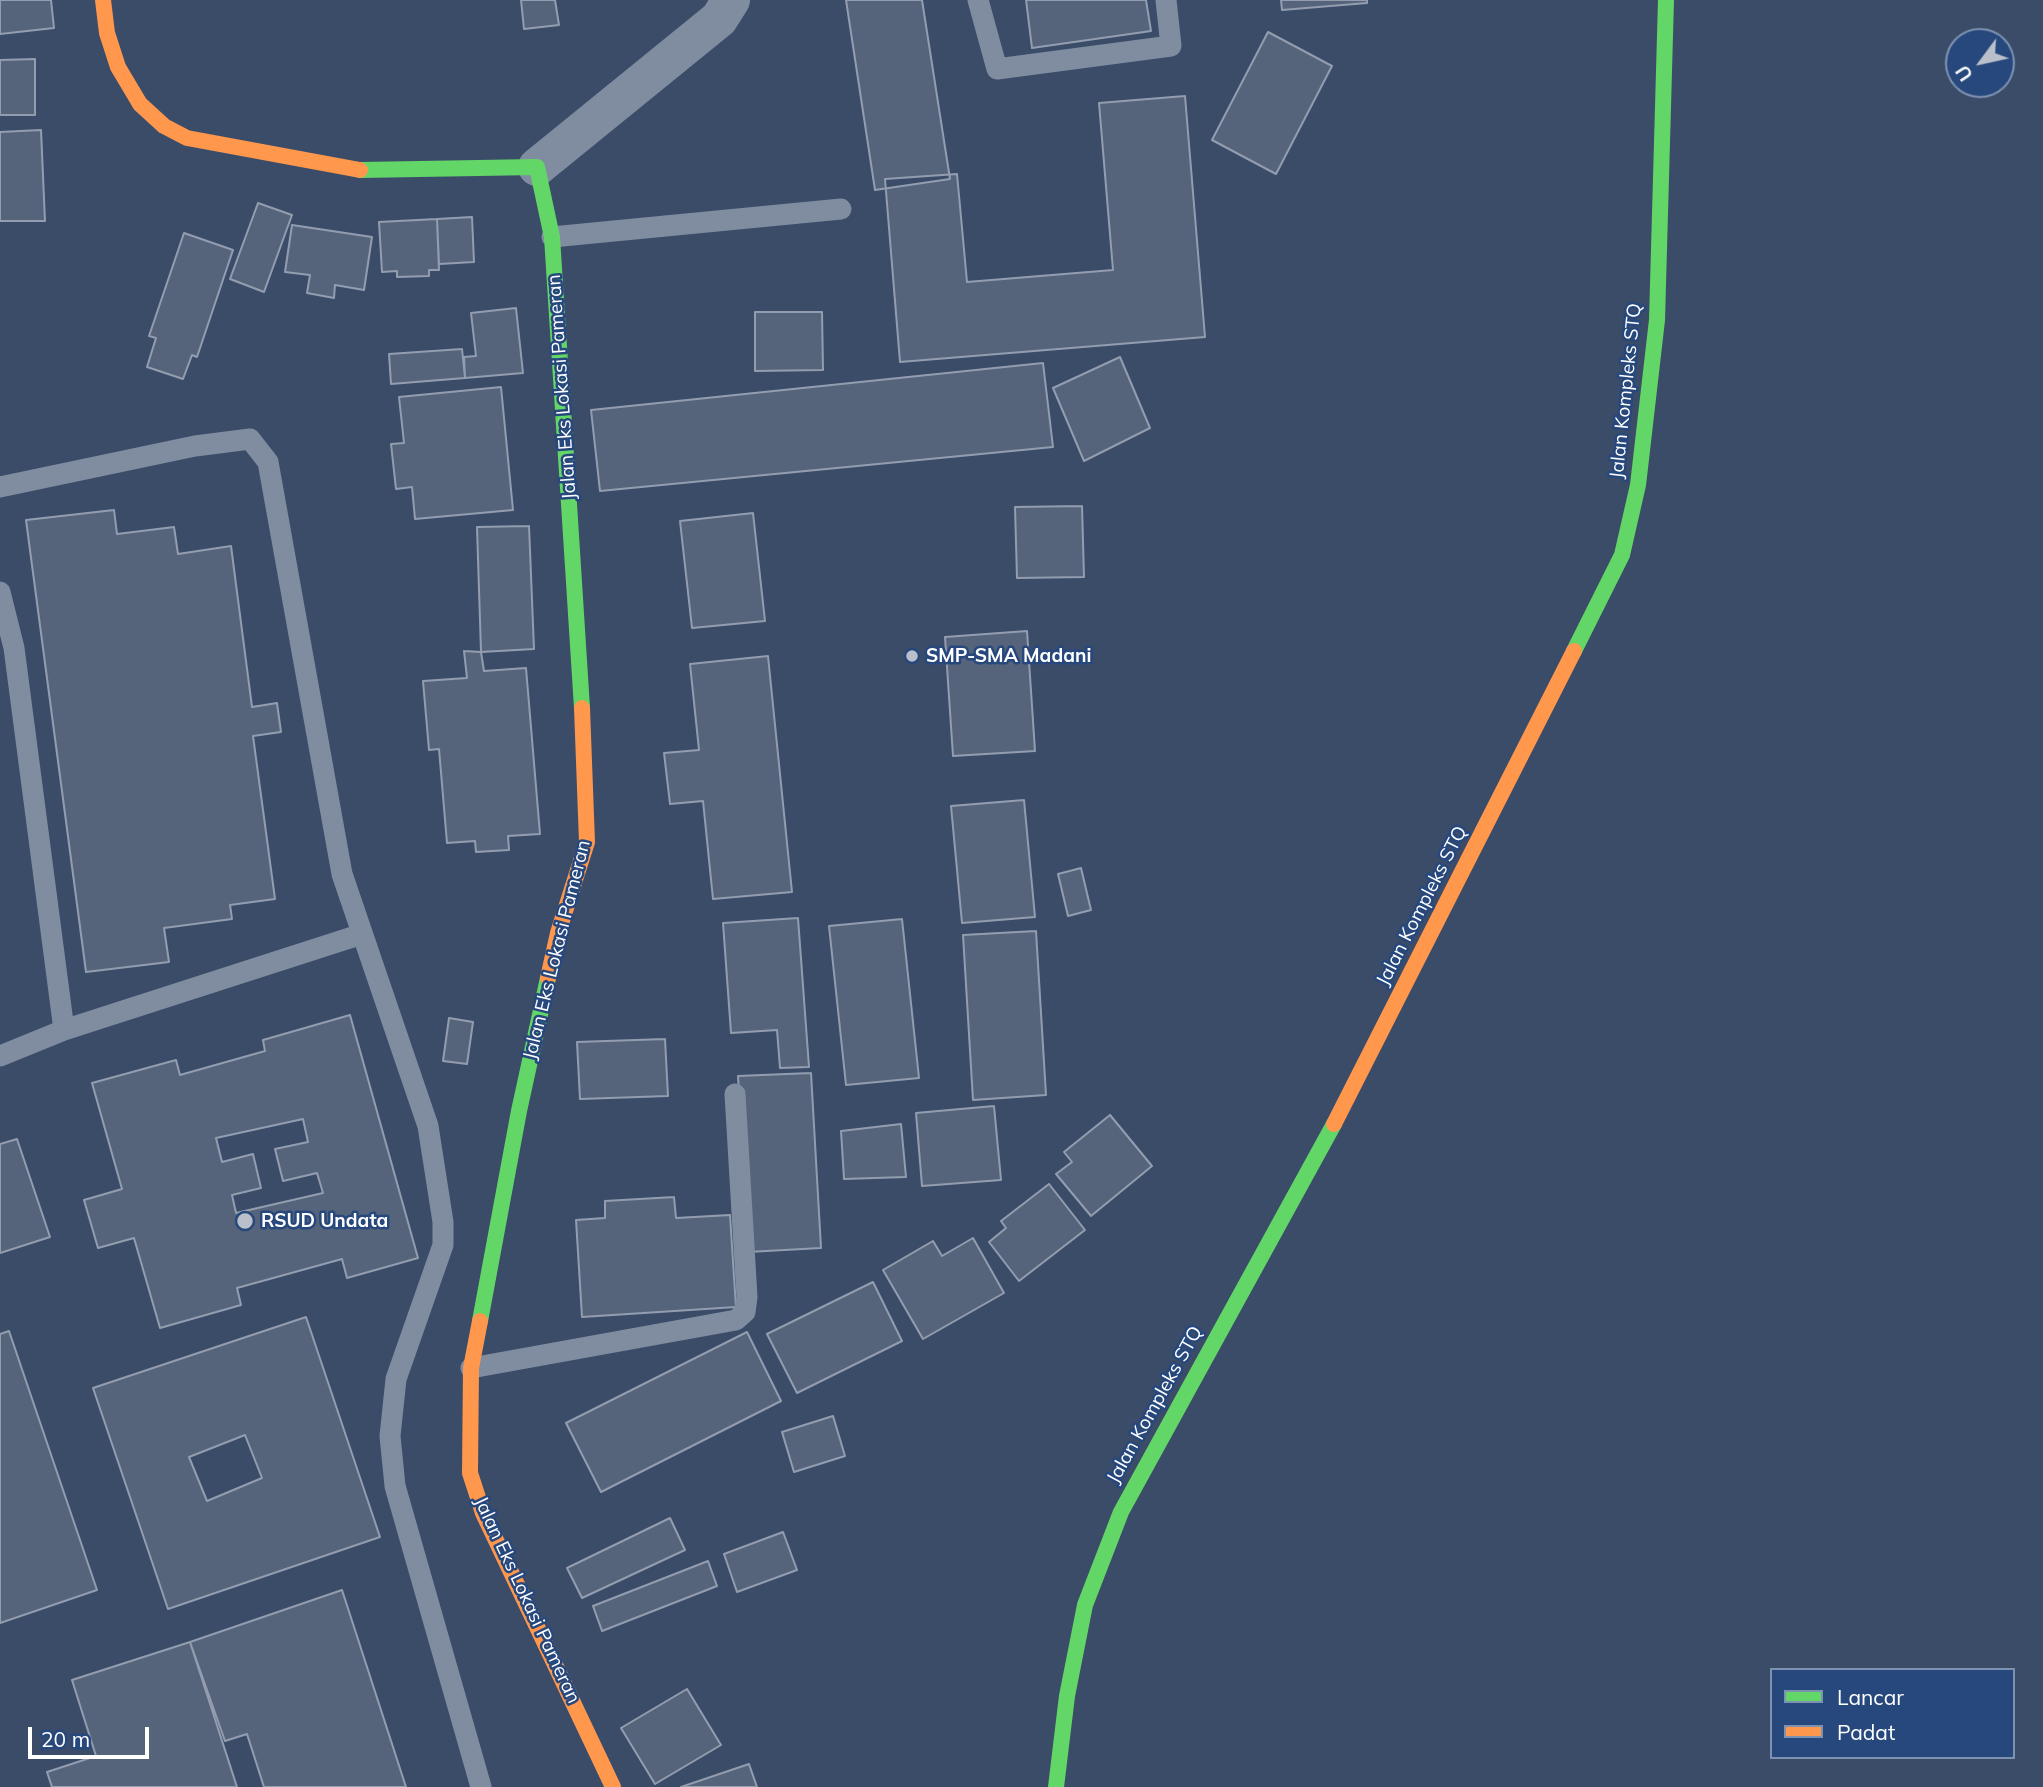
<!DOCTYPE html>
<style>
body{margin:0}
#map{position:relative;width:2043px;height:1787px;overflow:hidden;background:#3b4c69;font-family:Mulish,sans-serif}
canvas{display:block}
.legend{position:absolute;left:1770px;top:1668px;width:245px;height:91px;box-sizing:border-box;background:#27487d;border:2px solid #7d91b1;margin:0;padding:9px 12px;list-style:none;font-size:21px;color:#fff}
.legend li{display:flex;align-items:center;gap:14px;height:35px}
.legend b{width:35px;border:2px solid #7d91b1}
.north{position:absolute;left:1945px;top:28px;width:70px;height:70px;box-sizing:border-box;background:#27487d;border:2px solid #7d91b1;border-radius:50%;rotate:237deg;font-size:19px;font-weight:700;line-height:28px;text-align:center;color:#fff}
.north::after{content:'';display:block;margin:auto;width:24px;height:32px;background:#bac0ca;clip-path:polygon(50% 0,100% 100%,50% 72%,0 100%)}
.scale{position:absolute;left:28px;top:1727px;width:121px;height:32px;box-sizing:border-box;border:4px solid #fff;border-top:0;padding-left:9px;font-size:21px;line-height:24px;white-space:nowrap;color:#fff;-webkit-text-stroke:5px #27487d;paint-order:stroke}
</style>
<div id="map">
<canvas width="2043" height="1787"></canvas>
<ul class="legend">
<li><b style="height:9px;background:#63d668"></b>Lancar</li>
<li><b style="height:9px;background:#ff974d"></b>Padat</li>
</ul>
<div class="north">U</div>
<div class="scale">20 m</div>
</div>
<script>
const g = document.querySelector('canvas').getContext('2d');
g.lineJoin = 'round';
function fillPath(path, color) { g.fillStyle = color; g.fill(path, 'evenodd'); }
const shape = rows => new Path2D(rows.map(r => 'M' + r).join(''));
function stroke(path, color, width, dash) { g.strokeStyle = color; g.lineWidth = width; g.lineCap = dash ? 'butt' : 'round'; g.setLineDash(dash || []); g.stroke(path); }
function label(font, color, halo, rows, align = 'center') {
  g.font = font + ' Mulish,sans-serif'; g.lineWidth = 5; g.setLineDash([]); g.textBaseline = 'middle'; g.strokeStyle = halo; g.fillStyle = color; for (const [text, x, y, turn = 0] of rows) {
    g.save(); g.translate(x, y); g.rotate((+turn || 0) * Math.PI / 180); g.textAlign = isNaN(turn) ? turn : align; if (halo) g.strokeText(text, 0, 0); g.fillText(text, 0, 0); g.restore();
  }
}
const building = shape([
 [0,0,51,0,54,28,0,34,0,0],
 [521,0,555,0,559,25,524,29,521,0],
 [846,0,922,0,950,179,875,190,846,0],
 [1026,0,1146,0,1151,31,1032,48,1026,0],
 [1281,0,1367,0,1367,3,1282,10,1281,0],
 [1268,32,1332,66,1276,174,1212,140,1268,32],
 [35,59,35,115,0,115,0,60,35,59],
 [1185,96,1205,337,900,362,885,179,957,174,967,282,1113,270,1099,103,1185,96],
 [41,130,45,221,0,221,0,132,41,130],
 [258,203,292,215,264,292,230,279,258,203],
 [472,217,474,262,439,264,437,219,472,217],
 [437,219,439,270,429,270,429,276,397,277,397,271,382,272,379,222,437,219],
 [292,225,372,237,364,290,335,285,334,298,307,293,310,275,285,272,292,225],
 [184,233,233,250,197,357,192,355,183,379,147,367,156,338,149,336,184,233],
 [516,308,523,373,465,378,464,357,476,356,471,313,516,308],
 [755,312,822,312,823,370,755,371,755,312],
 [462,349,465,378,391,384,389,354,462,349],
 [1120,357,1150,428,1084,461,1053,388,1120,357],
 [1043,363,1053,447,600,491,591,410,1043,363],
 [501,387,513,510,415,519,412,487,396,489,391,444,404,443,399,397,501,387],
 [1082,506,1084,577,1017,578,1015,507,1082,506],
 [114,510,117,534,174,527,178,554,231,546,252,707,277,703,281,732,253,736,275,899,230,905,232,919,164,928,169,962,86,972,26,520,114,510],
 [753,513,765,621,692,628,680,521,753,513],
 [529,526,534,649,481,652,477,527,529,526],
 [1027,631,1035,751,953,756,945,637,1027,631],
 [464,651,481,652,484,671,526,668,540,834,508,836,509,850,476,852,475,841,447,843,439,749,429,750,423,681,467,678,464,651],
 [768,656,792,892,713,899,703,801,670,804,664,753,699,750,690,664,768,656],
 [1024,800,1035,917,962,923,951,806,1024,800],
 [1081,868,1091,910,1068,916,1058,874,1081,868],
 [798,918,809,1067,780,1068,777,1030,731,1033,723,923,798,918],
 [902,919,919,1078,846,1085,829,926,902,919],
 [1036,931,1046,1095,973,1100,963,935,1036,931],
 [350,1015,418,1258,347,1278,342,1259,237,1288,241,1305,160,1328,134,1238,98,1248,84,1200,122,1189,92,1083,176,1060,180,1075,265,1051,263,1040,350,1015],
 [303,1119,308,1142,275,1149,283,1181,317,1173,323,1193,236,1213,232,1195,261,1188,253,1154,222,1162,216,1138,303,1119],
 [449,1018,473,1022,467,1064,443,1061,449,1018],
 [665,1039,668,1096,580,1099,577,1042,665,1039],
 [811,1073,821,1248,748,1252,738,1076,811,1073],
 [994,1106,1001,1180,922,1186,916,1113,994,1106],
 [1110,1115,1152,1166,1091,1216,1056,1174,1072,1162,1064,1152,1110,1115],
 [901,1124,906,1177,844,1179,841,1131,901,1124],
 [17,1139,50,1237,0,1253,0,1144,17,1139],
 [1049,1184,1085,1230,1019,1281,989,1242,1006,1228,1001,1221,1049,1184],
 [674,1197,676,1218,730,1215,736,1307,582,1317,576,1220,605,1218,605,1201,674,1197],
 [973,1238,1004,1293,923,1339,883,1270,933,1241,942,1256,973,1238],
 [873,1282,902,1341,797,1393,767,1334,873,1282],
 [306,1317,380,1537,168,1609,93,1388,306,1317],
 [245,1435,262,1478,207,1501,189,1457,245,1435],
 [9,1331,97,1590,0,1623,0,1334,9,1331],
 [747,1332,781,1401,601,1492,566,1423,747,1332],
 [833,1416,845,1456,794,1472,782,1432,833,1416],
 [670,1518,685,1550,582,1598,567,1568,670,1518],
 [783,1532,797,1570,737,1592,724,1554,783,1532],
 [708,1561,717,1586,602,1631,593,1606,708,1561],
 [342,1590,406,1787,264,1787,247,1734,225,1741,190,1642,342,1590],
 [190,1642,237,1787,52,1787,47,1772,96,1756,72,1680,190,1642],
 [687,1689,721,1745,655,1784,621,1728,687,1689],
 [749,1764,757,1787,681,1787,749,1764]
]);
const lane = shape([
 [978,0,997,69,1171,46,1166,0],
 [552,237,841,209],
 [0,487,195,446,250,439,268,462,342,874,428,1126,443,1222,443,1245,396,1379,390,1436,395,1486,481,1787],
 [0,592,14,648,64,1030],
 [0,1056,64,1030,362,934],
 [471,1368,736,1320,745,1312,747,1297,735,1094]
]);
const street = shape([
 [537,167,719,19,731,0]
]);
const fast = shape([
 [360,170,537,167,552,237,582,708],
 [1574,651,1622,555,1638,485,1657,320,1666,0],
 [480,1321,519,1111,548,978],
 [1056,1787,1067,1696,1085,1605,1121,1512,1334,1124]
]);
const slow = shape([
 [103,0,107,33,118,67,140,104,164,126,187,138,360,170],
 [548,978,558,933,587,842,582,708],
 [1334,1124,1574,651],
 [480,1321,471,1368,470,1473,483,1513,613,1787]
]);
const markers = [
 [912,656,7,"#bac0ca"],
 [245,1221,9,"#bac0ca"]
];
const streetNames = [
 ["Jalan Eks Lokasi Pameran",562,387,-94],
 ["Jalan Kompleks STQ",1626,391,-84],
 ["Jalan Kompleks STQ",1422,906,-63],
 ["Jalan Eks Lokasi Pameran",557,950,-76],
 ["Jalan Kompleks STQ",1155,1405,-61],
 ["Jalan Eks Lokasi Pameran",527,1600,65]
];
const poiNames = [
 ["SMP-SMA Madani",926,656],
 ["RSUD Undata",261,1221]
];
fillPath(building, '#56647b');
stroke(building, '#939daf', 2);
stroke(lane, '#808da0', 21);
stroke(street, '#808da0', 38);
stroke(fast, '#63d668', 16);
stroke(slow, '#ff974d', 16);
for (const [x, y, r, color] of markers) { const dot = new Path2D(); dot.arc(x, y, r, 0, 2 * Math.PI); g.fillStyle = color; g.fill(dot); stroke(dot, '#27487d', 2.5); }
label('19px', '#fff', '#27487d', streetNames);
label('bold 19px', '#fff', '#27487d', poiNames, 'left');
</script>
